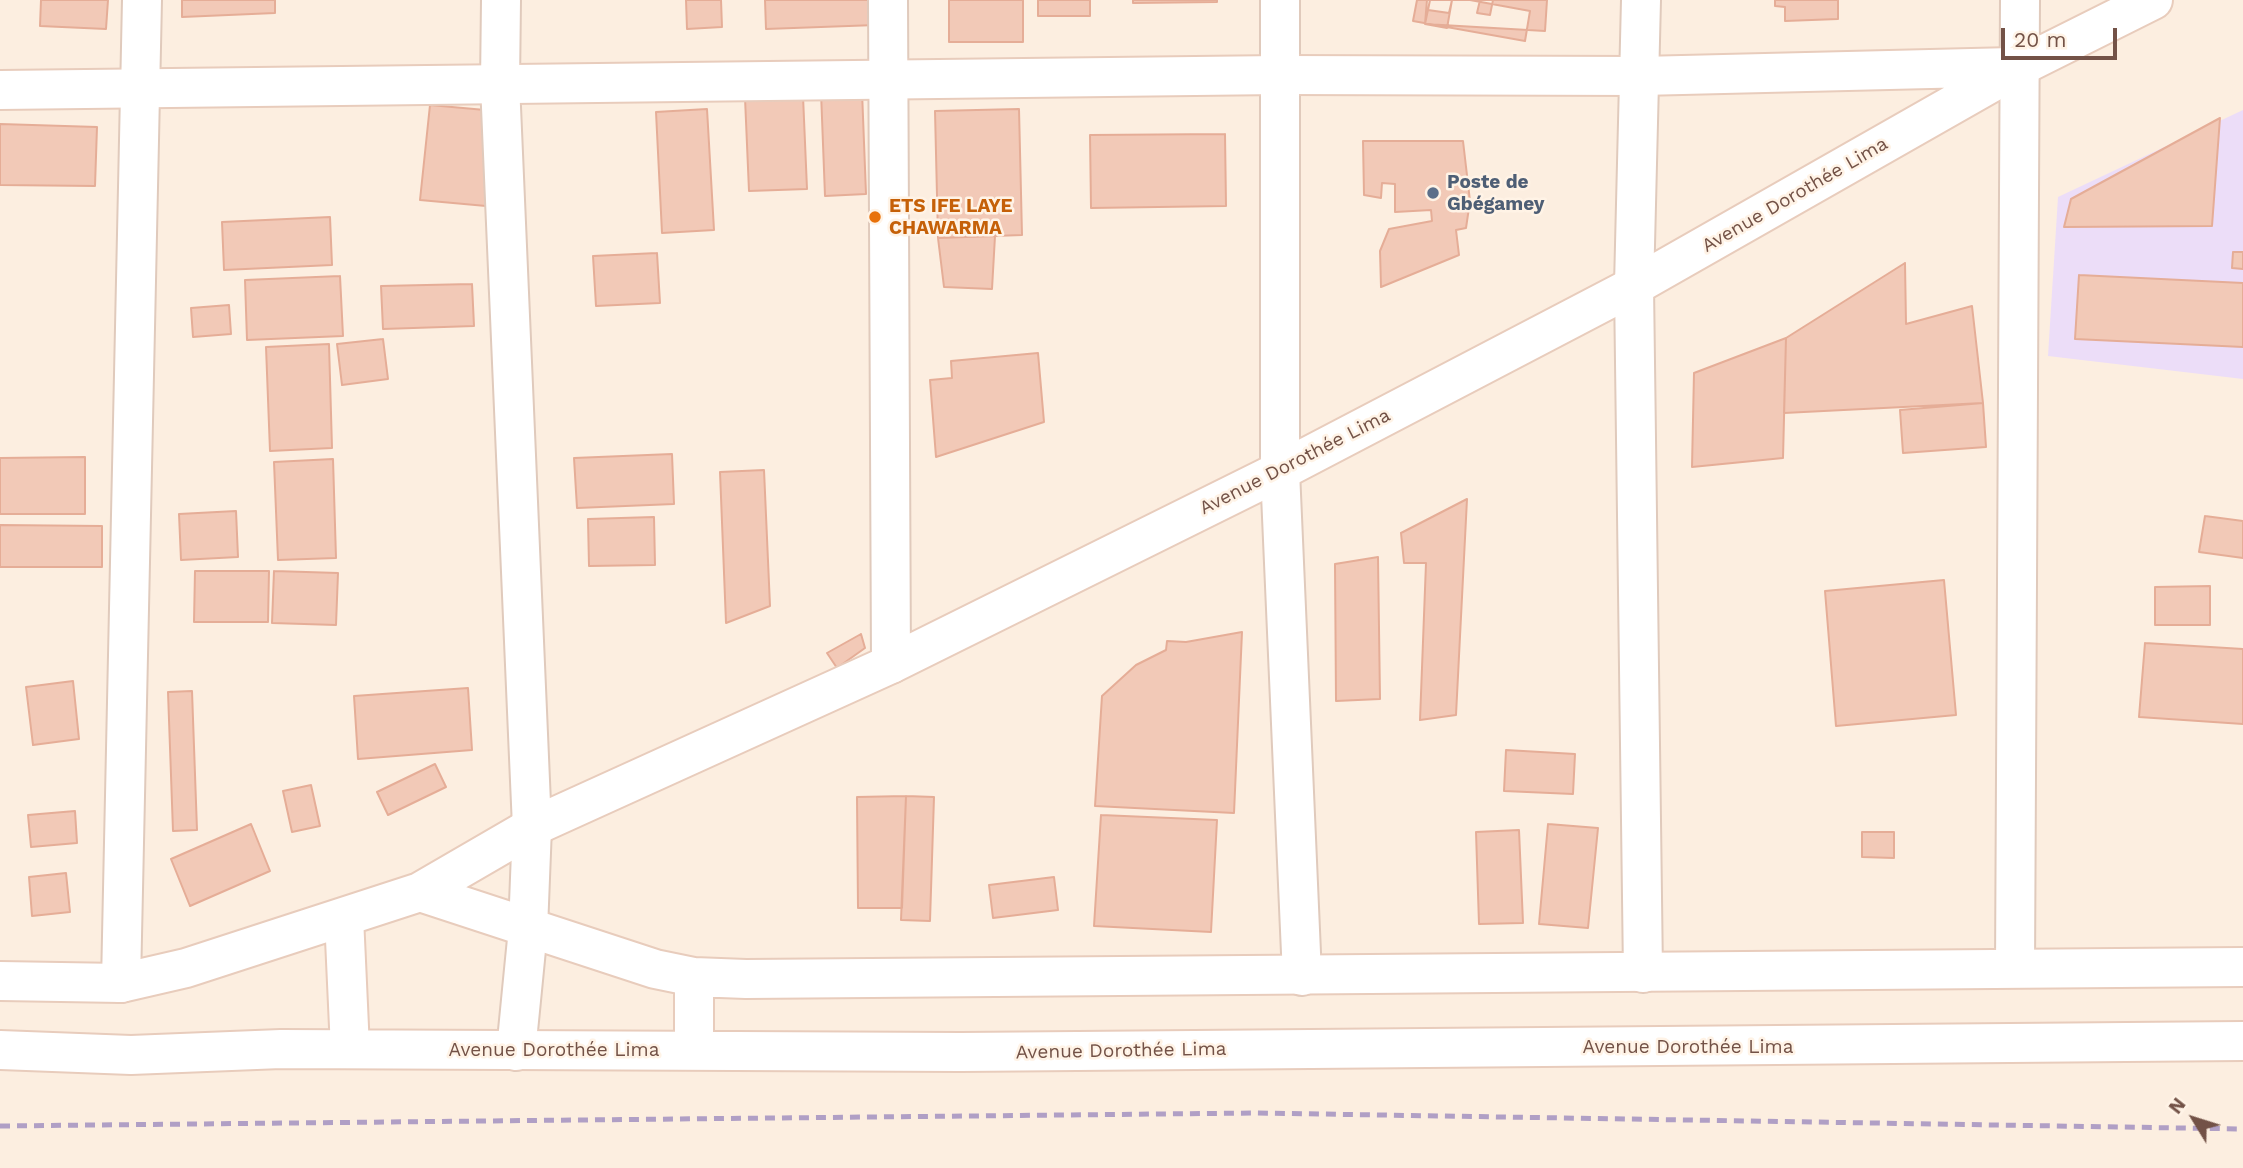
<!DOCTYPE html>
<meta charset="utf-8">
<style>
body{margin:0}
#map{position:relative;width:2243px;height:1168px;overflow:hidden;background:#fceee0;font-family:"Work Sans",sans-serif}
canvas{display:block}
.north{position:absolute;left:2159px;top:1084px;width:70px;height:70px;-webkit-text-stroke:5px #fff3e6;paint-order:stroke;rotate:308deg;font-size:19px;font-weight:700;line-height:28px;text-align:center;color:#735247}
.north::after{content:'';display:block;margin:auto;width:24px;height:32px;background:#735247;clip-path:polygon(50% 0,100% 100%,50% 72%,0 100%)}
.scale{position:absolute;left:2001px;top:28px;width:116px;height:32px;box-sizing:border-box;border:4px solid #735247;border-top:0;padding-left:9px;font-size:21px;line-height:24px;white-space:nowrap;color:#735247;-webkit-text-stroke:5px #fff3e6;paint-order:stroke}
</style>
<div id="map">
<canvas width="2243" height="1168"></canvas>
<div class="north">N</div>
<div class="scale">20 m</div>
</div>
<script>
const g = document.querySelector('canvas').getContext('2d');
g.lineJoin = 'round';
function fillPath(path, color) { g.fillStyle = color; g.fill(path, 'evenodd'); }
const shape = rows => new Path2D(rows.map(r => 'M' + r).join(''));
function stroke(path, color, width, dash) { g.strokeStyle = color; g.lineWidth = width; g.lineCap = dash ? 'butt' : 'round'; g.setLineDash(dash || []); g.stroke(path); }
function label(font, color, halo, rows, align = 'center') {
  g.font = font + ' "Work Sans",sans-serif'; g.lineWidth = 5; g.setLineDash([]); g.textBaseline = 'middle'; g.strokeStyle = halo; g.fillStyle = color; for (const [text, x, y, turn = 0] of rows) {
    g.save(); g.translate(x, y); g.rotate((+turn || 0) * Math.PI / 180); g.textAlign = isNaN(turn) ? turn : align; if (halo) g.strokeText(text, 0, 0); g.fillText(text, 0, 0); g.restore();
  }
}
const education = shape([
 [2243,110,2243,379,2048,356,2058,197]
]);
const building = shape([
 [41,0,108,0,106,29,40,26,41,0],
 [182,0,275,0,275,13,182,17,182,0],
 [686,0,721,0,722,27,687,29,686,0],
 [765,0,875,0,876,25,766,29,765,0],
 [949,0,1023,0,1023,42,949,42,949,0],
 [1038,0,1090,0,1090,16,1038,16,1038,0],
 [1133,0,1217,0,1217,2,1133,3,1133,0],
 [1417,0,1470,0,1530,11,1525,41,1413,21,1417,0],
 [1427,0,1547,0,1545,31,1425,24,1427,0],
 [1430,0,1452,0,1449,13,1428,10,1430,0],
 [1430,0,1452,0,1447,28,1425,24,1430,0],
 [1480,0,1493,0,1490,15,1477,13,1480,0],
 [1775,0,1838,0,1838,19,1785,21,1785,7,1775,6,1775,0],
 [862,91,866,194,825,196,821,92,862,91],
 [803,96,807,189,749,191,745,98,803,96],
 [430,105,496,111,486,206,420,200,430,105],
 [707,109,714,230,662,233,656,112,707,109],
 [1019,109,1022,235,938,238,935,111,1019,109],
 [2220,118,2212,226,2064,227,2071,199,2220,118],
 [0,124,97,127,95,186,0,185,0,124],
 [1225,134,1226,206,1091,208,1090,135,1225,134],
 [1363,141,1463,141,1470,201,1466,228,1456,230,1459,255,1381,287,1380,251,1389,229,1432,221,1431,210,1395,212,1395,184,1382,183,1381,198,1364,195,1363,141],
 [330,217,332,265,224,270,222,222,330,217],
 [995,236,992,289,944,287,938,238,995,236],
 [2233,252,2243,252,2243,269,2232,268,2233,252],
 [657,253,660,303,596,306,593,256,657,253],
 [1905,263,1906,324,1972,306,1983,403,1784,413,1786,338,1905,263],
 [2079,275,2243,283,2243,347,2075,339,2079,275],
 [340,276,343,336,247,340,245,280,340,276],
 [472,284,474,326,383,329,381,286,472,284],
 [229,305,231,334,193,337,191,308,229,305],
 [1786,338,1783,458,1692,467,1694,373,1786,338],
 [383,339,388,379,342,385,337,344,383,339],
 [329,344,332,448,270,451,266,347,329,344],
 [1038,353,1044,422,936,457,930,380,952,378,951,361,1038,353],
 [1983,403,1986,447,1903,453,1900,410,1983,403],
 [672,454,674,504,577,508,574,458,672,454],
 [85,457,85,514,0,514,0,458,85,457],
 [333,459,336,558,278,560,274,462,333,459],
 [764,470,770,606,726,623,720,472,764,470],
 [1467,499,1456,715,1420,720,1426,563,1404,563,1401,533,1467,499],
 [236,511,238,557,181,560,179,514,236,511],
 [2205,516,2243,521,2243,558,2199,552,2205,516],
 [654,517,655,565,589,566,588,519,654,517],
 [0,525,102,526,102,567,0,567,0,525],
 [1378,557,1380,699,1336,701,1335,564,1378,557],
 [195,571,269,571,268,622,194,622,195,571],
 [274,571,338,573,336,625,272,623,274,571],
 [1944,580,1956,715,1836,726,1825,591,1944,580],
 [2210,586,2210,625,2155,625,2155,587,2210,586],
 [1242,632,1234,813,1095,806,1102,696,1136,665,1166,650,1167,641,1186,642,1242,632],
 [861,634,865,648,837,668,827,653,861,634],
 [2145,643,2243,649,2243,724,2139,717,2145,643],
 [73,681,79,739,33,745,26,687,73,681],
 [468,688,472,750,358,759,354,696,468,688],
 [192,691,197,830,173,831,168,692,192,691],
 [1506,750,1575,754,1573,794,1504,791,1506,750],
 [435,764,446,787,388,815,377,792,435,764],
 [311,785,320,826,292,832,283,791,311,785],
 [906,796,934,797,930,921,901,920,906,796],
 [906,796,902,908,858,908,857,797,906,796],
 [75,811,77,843,31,847,28,815,75,811],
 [1101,815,1217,820,1211,932,1094,926,1101,815],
 [251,824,270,871,190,906,171,859,251,824],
 [1548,824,1598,828,1588,928,1539,924,1548,824],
 [1519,830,1523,923,1479,924,1476,832,1519,830],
 [1862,832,1894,832,1894,858,1862,857,1862,832],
 [66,873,70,912,32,916,29,877,66,873],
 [1054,877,1058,910,993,918,989,885,1054,877]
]);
const street = shape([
 [501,0,500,84,532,827,528,929,516,1051],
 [888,0,891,664],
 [1280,0,1280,471,1302,976],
 [1641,0,1634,286,1643,973],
 [2015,968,2020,0],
 [121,983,142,0]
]);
const secondary = shape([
 [0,90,1280,75,1641,76,2013,67],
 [420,892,655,969,694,977,746,979,2243,967],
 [344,917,350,1049],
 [0,981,121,983,186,968,420,892,532,827,891,664,1280,471,1634,286,2019,67,2153,0],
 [0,1050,131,1055,281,1049,961,1052,2243,1041],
 [694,1050,694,977]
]);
const rail = shape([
 [0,1126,1257,1113,2243,1129]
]);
const markers = [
 [1433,193,7,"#5c6f8a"],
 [875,217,7,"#e8710a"]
];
const serviceNames = [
 ["Poste de",1447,182],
 ["Gbégamey",1447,204]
];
const streetNames = [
 ["Avenue Dorothée Lima",1795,195,-30],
 ["Avenue Dorothée Lima",1295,462,-27],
 ["Avenue Dorothée Lima",1688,1047],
 ["Avenue Dorothée Lima",554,1050],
 ["Avenue Dorothée Lima",1121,1051,-1]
];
const foodNames = [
 ["ETS IFE LAYE",889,206],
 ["CHAWARMA",889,228]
];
fillPath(education, '#ecddf8');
fillPath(building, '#f2c9b7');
stroke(building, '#e5ad97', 2);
stroke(street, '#e0cabc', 42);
stroke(secondary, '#e8ccbc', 42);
stroke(street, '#fff', 38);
stroke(secondary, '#fff', 38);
stroke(rail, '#b09fc5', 5, [10, 7]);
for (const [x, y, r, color] of markers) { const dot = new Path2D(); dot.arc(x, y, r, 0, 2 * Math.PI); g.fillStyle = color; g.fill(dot); stroke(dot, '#fff3e6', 2.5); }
label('bold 19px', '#4e5e75', '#fff3e6', serviceNames, 'left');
label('19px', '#735247', '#fff3e6', streetNames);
label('bold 19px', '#c56008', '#fff3e6', foodNames, 'left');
</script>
